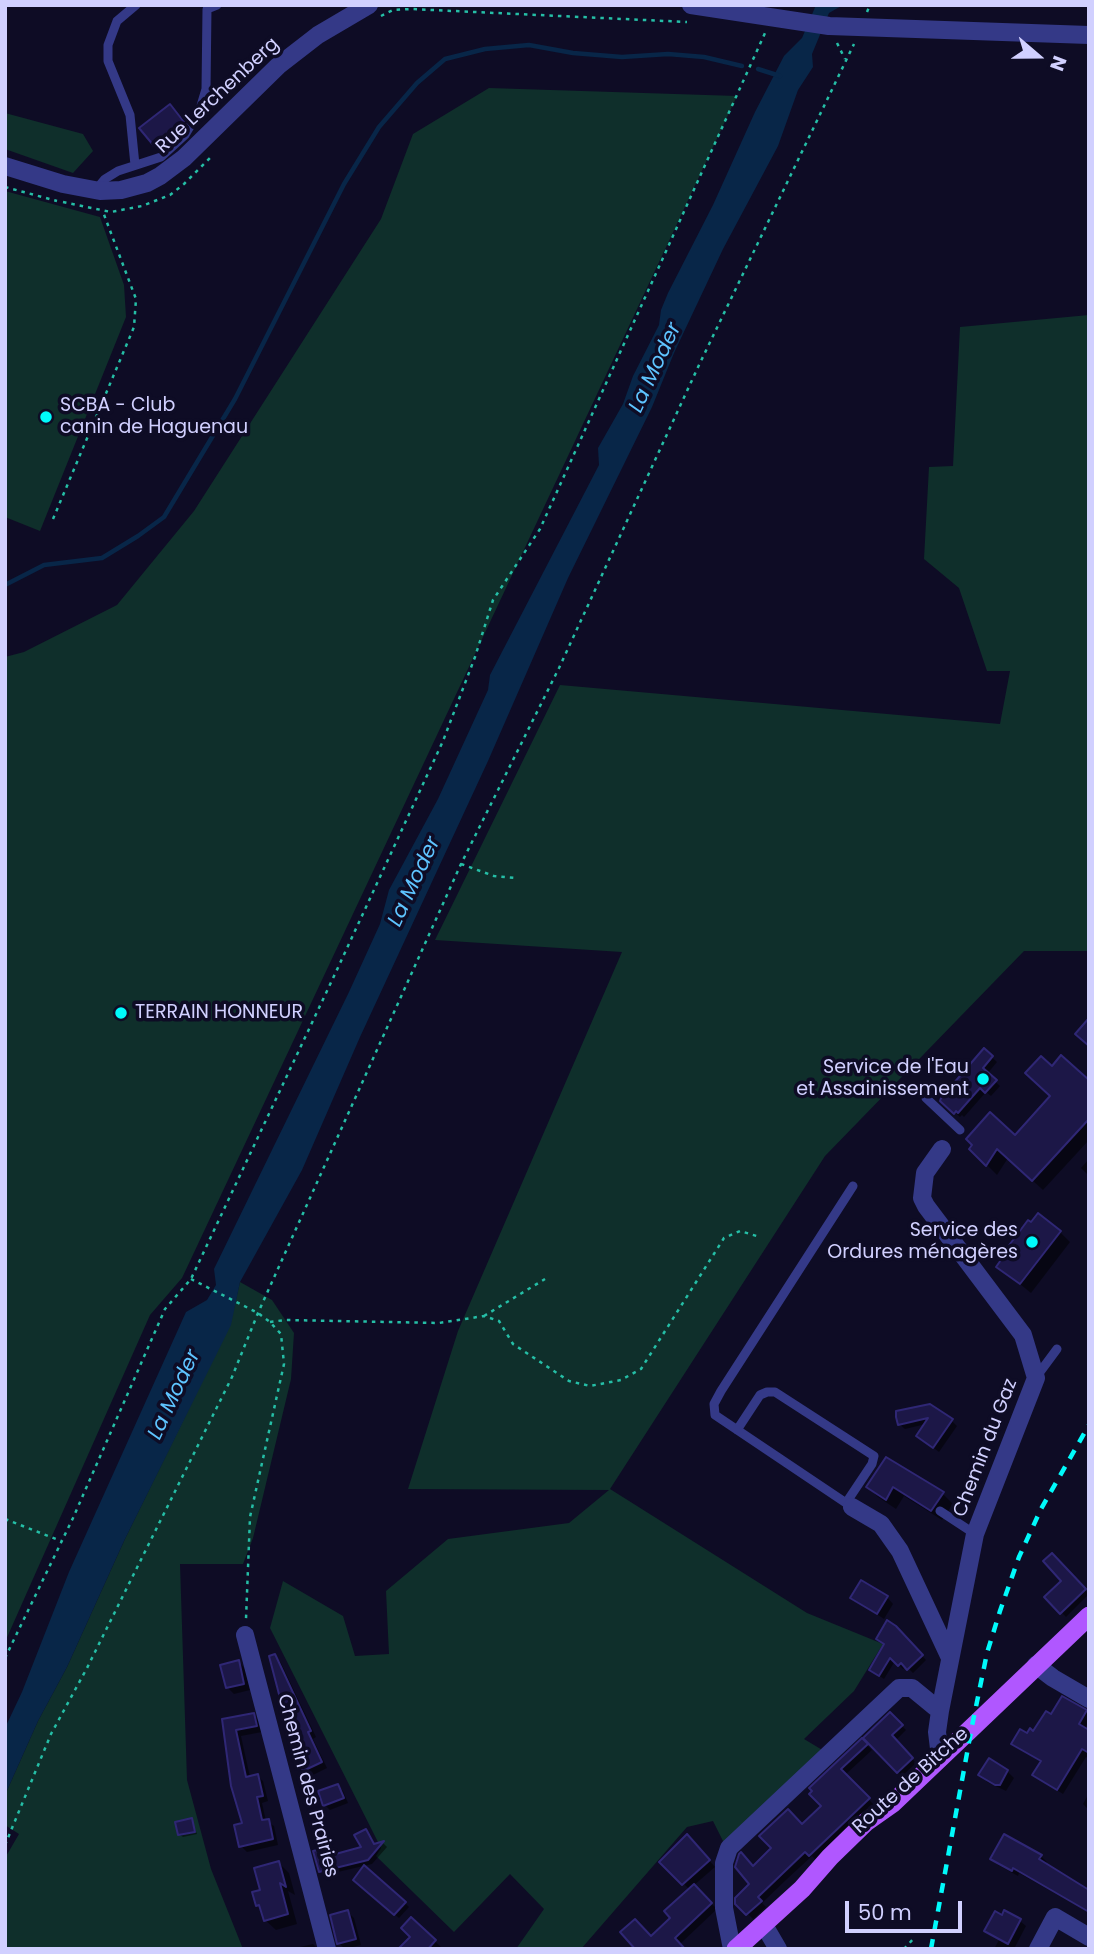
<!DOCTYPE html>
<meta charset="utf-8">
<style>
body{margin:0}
#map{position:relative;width:1094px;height:1954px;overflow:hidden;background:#0e0c25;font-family:Poppins,sans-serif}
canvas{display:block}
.frame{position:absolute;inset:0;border:7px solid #d1d0ff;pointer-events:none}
.north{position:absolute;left:1003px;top:21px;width:70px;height:70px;-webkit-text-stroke:5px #0e0c25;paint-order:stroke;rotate:110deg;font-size:19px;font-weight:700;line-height:28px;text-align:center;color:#d1d0ff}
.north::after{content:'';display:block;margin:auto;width:24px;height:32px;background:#d1d0ff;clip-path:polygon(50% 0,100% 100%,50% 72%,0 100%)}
.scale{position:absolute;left:845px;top:1901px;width:117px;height:32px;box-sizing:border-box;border:4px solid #d1d0ff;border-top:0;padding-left:9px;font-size:21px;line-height:24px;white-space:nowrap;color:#d1d0ff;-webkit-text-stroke:5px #0e0c25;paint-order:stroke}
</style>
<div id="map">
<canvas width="1094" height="1954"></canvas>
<div class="frame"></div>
<div class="north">N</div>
<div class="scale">50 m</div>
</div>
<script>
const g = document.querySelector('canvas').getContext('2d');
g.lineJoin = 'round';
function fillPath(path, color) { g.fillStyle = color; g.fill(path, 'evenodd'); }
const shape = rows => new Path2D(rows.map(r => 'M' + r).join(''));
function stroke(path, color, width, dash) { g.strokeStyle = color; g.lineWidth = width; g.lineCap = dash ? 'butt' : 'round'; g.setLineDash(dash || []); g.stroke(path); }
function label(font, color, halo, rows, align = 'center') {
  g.font = font + ' Poppins,sans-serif'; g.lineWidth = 7; g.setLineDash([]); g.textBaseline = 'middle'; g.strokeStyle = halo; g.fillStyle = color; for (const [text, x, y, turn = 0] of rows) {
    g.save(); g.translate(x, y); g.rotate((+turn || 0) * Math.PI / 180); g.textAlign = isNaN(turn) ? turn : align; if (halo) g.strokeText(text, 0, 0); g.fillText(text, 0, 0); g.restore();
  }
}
const green = shape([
 [489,88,737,96,182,1278,150,1315,5,1642,5,657,24,652,117,605,194,511,381,219,413,134],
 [5,113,83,134,93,151,73,173,5,149],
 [5,191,100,217,124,285,126,317,40,531,5,517],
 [1089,315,1089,951,1024,951,825,1156,610,1489,807,1613,883,1644,854,1691,804,1739,824,1751,724,1843,713,1821,687,1827,581,1949,516,1949,544,1909,510,1874,454,1932,376,1856,381,1848,270,1628,283,1581,343,1616,355,1656,389,1654,386,1591,448,1539,569,1523,609,1490,408,1489,458,1331,622,952,435,940,560,685,1000,724,1010,671,987,671,959,588,924,559,929,467,953,466,960,327],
 [240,1282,272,1300,294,1333,291,1379,253,1538,243,1564,180,1564,187,1780,211,1869,243,1949,5,1949,5,1858,19,1834,5,1825,5,1795,38,1721,67,1667,124,1541,230,1325]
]);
const water = shape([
 [816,5,843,5,829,13,812,54,813,67,798,90,778,146,723,249,674,353,652,407,568,578,488,761,360,1037,302,1170,240,1282,231,1325,124,1541,67,1667,38,1721,5,1795,5,1728,22,1692,69,1572,186,1312,207,1300,216,1285,214,1269,349,992,380,924,389,890,438,799,488,690,490,675,599,465,598,448,623,404,633,376,659,325,661,310,668,293,713,205,755,112,784,56,802,38]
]);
const shadow = shape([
 [176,112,190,129,162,152,142,128],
 [984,1050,997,1062,987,1074,1000,1086,991,1096,986,1092,964,1117,962,1115,960,1117,942,1101],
 [1052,1069,1089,1082,1089,1140,1043,1190,1008,1158,997,1175,971,1149,1016,1138,1052,1097],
 [1089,1159,1089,1176,1081,1168],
 [1031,1225,1060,1232,1070,1242,1031,1293,999,1267],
 [898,1413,952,1421,957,1426,939,1452,918,1436,926,1424,905,1429,899,1424],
 [887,1459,943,1494,953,1504,942,1520,904,1496,896,1509,878,1497,868,1487],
 [1052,1555,1089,1594,1066,1617,1047,1597,1064,1581],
 [887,1597,893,1604,884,1619,853,1598],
 [894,1627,926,1660,913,1673,906,1666,903,1669,895,1661,884,1679,871,1670,885,1645,878,1639],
 [275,1656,281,1663,316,1737,313,1739,327,1768,311,1776,305,1770,301,1748],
 [239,1662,245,1669,250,1690,234,1694,227,1687],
 [1086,1711,1089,1715,1089,1721,1084,1730,1089,1732,1089,1759,1086,1757,1063,1794,1034,1775,1042,1763,1013,1743,1034,1733,1052,1717],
 [890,1714,906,1730,895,1741,916,1763,902,1776,865,1738],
 [253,1715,259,1720,262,1732,241,1736,250,1777,257,1776,263,1781,268,1801,262,1803,266,1821,274,1826,278,1845,247,1852,241,1846,244,1825,224,1721],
 [862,1740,872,1750,845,1775,874,1805,816,1860,812,1856,787,1879,762,1903,766,1907,753,1919,737,1903,752,1884,753,1868,823,1806,811,1794],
 [1007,1771,1014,1778,1006,1791,987,1782,981,1775],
 [338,1786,343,1791,348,1803,330,1810,325,1805],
 [1089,1793,1089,1810,1083,1804],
 [191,1820,197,1834,183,1837,180,1835],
 [366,1831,375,1845,383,1843,387,1847,372,1864,325,1875,320,1871,329,1849,334,1856,363,1848],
 [693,1842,715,1867,693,1886,717,1909,679,1945,651,1938,673,1918,690,1890,662,1862],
 [1041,1856,1047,1862,1045,1865,1089,1892,1089,1913,1019,1873,1018,1876,998,1865,992,1859],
 [279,1863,289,1873,295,1895,288,1891,297,1924,276,1930,265,1920,263,1910,257,1905,262,1891],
 [359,1884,405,1903,409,1907,399,1918],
 [348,1912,354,1918,361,1945,345,1949,339,1943],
 [412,1919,441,1947,440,1949,401,1949,412,1937],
 [1020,1921,1026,1926,1014,1949,994,1949,999,1940,986,1931],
 [313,1944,318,1949,300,1949,300,1947]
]);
const stream = shape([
 [758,69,780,76],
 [5,585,44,565,102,558,138,536,164,517,235,399,344,184,379,127,417,83,445,59,485,49,529,45,573,53,622,57,668,54,704,57,742,66]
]);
const building = shape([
 [170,104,184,122,154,146,139,128,170,104],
 [1089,1018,1089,1046,1075,1034,1089,1018],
 [984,1048,993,1056,983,1068,997,1080,985,1093,980,1088,958,1113,956,1111,954,1114,940,1101,941,1098,984,1048],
 [1061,1055,1089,1080,1089,1119,1032,1181,997,1149,986,1166,969,1149,972,1145,966,1139,990,1112,1015,1135,1050,1096,1025,1073,1041,1056,1052,1066,1061,1055],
 [1038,1213,1061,1231,1020,1284,996,1267,1003,1257,1001,1256,1028,1220,1031,1222,1038,1213],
 [930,1404,953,1419,933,1448,916,1436,928,1418,898,1425,896,1417,896,1411,930,1404],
 [886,1457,944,1492,931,1511,893,1487,886,1500,866,1487,886,1457],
 [1052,1553,1086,1589,1060,1614,1044,1597,1061,1581,1043,1561,1052,1553],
 [861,1580,888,1596,877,1614,850,1598,861,1580],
 [887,1620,896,1626,923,1655,907,1670,901,1663,898,1666,890,1658,879,1676,869,1670,884,1644,876,1639,887,1620],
 [275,1654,311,1731,308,1732,322,1762,303,1771,293,1750,299,1747,286,1721,269,1656,275,1654],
 [239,1660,244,1684,226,1688,220,1665,239,1660],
 [1062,1696,1087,1710,1079,1724,1089,1730,1089,1753,1082,1749,1057,1790,1032,1775,1041,1761,1011,1744,1020,1729,1027,1733,1030,1728,1033,1731,1046,1711,1051,1714,1062,1696],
 [890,1712,903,1725,892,1735,913,1758,897,1773,863,1738,890,1712],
 [254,1713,257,1726,236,1730,246,1777,258,1774,263,1796,257,1797,262,1820,269,1819,273,1839,239,1847,234,1825,242,1823,231,1786,222,1719,254,1713],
 [862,1738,868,1744,841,1769,870,1798,809,1856,805,1852,782,1874,758,1897,762,1901,746,1915,735,1904,735,1898,749,1884,735,1867,739,1854,741,1852,753,1866,771,1848,759,1836,788,1809,802,1824,821,1806,809,1794,812,1791,809,1788,862,1738],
 [989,1758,1008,1770,1000,1785,995,1785,978,1775,989,1758],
 [338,1784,344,1798,323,1806,318,1791,338,1784],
 [192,1818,195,1832,178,1835,175,1822,192,1818],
 [366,1829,374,1844,384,1841,368,1860,319,1872,313,1851,330,1847,332,1855,361,1847,354,1835,366,1829],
 [687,1834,710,1860,682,1885,659,1862,687,1834],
 [1004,1834,1042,1855,1039,1859,1089,1890,1089,1912,1013,1868,1012,1871,990,1859,1004,1834],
 [279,1861,286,1887,280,1883,288,1914,264,1921,259,1905,256,1906,252,1892,260,1890,254,1868,279,1861],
 [364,1865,406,1902,394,1915,353,1880,364,1865],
 [694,1884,712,1903,675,1938,685,1949,635,1949,620,1932,635,1919,651,1936,670,1918,664,1911,694,1884],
 [348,1910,356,1939,337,1944,330,1915,348,1910],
 [1004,1910,1021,1919,1008,1944,984,1931,995,1911,1002,1915,1004,1910],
 [411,1917,436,1940,428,1949,398,1949,410,1937,401,1928,411,1917]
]);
const path = shape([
 [867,12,870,5],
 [381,16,393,10,411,9,687,22],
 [837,43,845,59],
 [5,187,57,201],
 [63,202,111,212,142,206,170,195,184,184,210,158],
 [53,519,134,327,136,299,103,212],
 [461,864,494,876,515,878],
 [191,1279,258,1313,270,1322,281,1334,284,1364,250,1517,246,1619],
 [484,1316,545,1279],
 [270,1322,285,1320,439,1323,484,1316,499,1321,513,1344,569,1381,590,1386,621,1380,641,1369,724,1238,740,1231,760,1237],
 [5,1519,61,1541],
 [5,1658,73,1518,165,1309,191,1279,335,974,443,741,475,657,493,600,540,529,765,33],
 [5,1845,51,1734,87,1668,232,1377,258,1313,461,864,559,668,699,365,854,44],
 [904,1949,915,1937]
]);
const service = shape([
 [135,165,130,115,108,61,108,45,117,21,136,5],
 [100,191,100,185,105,179,118,171,161,157,185,135,200,109,206,89,207,9,217,5],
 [926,1098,960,1130],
 [1037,1376,1057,1349],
 [737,1430,760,1395,767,1392,775,1392,874,1456,872,1464,846,1503],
 [852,1507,715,1415,714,1404,721,1391,853,1186],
 [940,1511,975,1534]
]);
const minor = shape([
 [691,5,829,26,1089,35],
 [5,166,63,184,100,191,121,190,147,183,160,176,184,158,278,66,318,35,369,5],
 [852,1507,881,1524,900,1551,950,1658],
 [245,1635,327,1949],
 [1036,1665,1053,1678,1089,1699],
 [940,1757,937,1732,940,1711,975,1534,1036,1378,1023,1335,926,1206,922,1198,925,1173,942,1149],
 [764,1925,778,1949],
 [732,1949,724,1908,724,1863,729,1848,899,1688,912,1688,940,1711],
 [1038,1949,1055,1917,1089,1937]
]);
const primary = shape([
 [736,1949,802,1889,830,1857,866,1822,893,1803,1089,1616]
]);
const rail = shape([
 [931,1949,972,1726,987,1653,1000,1611,1019,1557,1041,1509,1089,1425]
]);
const markers = [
 [46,417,7,"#00fafb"],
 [121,1013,7,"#00fafb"],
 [983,1079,7,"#00fafb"],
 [1032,1242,7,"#00fafb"]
];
const streetNames = [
 ["Rue Lerchenberg",218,96,-43],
 ["Chemin du Gaz",986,1448,-69],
 ["Route de Bitche",911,1781,-42],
 ["Chemin des Prairies",307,1786,75]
];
const poiNames = [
 ["SCBA - Club",60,406],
 ["canin de Haguenau",60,428],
 ["TERRAIN HONNEUR",135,1013],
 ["Service de l'Eau",969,1068,"right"],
 ["et Assainissement",969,1090,"right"],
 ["Service des",1018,1231,"right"],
 ["Ordures ménagères",1018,1253,"right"]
];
const waterNames = [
 ["La Moder",656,368,-65],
 ["La Moder",415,882,-65],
 ["La Moder",175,1395,-65]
];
fillPath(green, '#0f2f2b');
fillPath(water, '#082648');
fillPath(shadow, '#0007');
stroke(stream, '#082648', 4.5);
fillPath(building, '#1c1747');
stroke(building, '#2f2775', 2);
stroke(path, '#25bea6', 2.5, [3.5, 5]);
stroke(service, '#343987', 9);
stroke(minor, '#343987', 18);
stroke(primary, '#b057ff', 19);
stroke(rail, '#00fafb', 4.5, [10, 9]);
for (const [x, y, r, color] of markers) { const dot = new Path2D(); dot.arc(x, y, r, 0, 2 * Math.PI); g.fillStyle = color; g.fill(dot); stroke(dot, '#0e0c25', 2.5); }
label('19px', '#d1d0ff', '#0e0c25', streetNames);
label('19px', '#d1d0ff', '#0e0c25', poiNames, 'left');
label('italic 21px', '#5ec4ff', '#0e0c25', waterNames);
</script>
